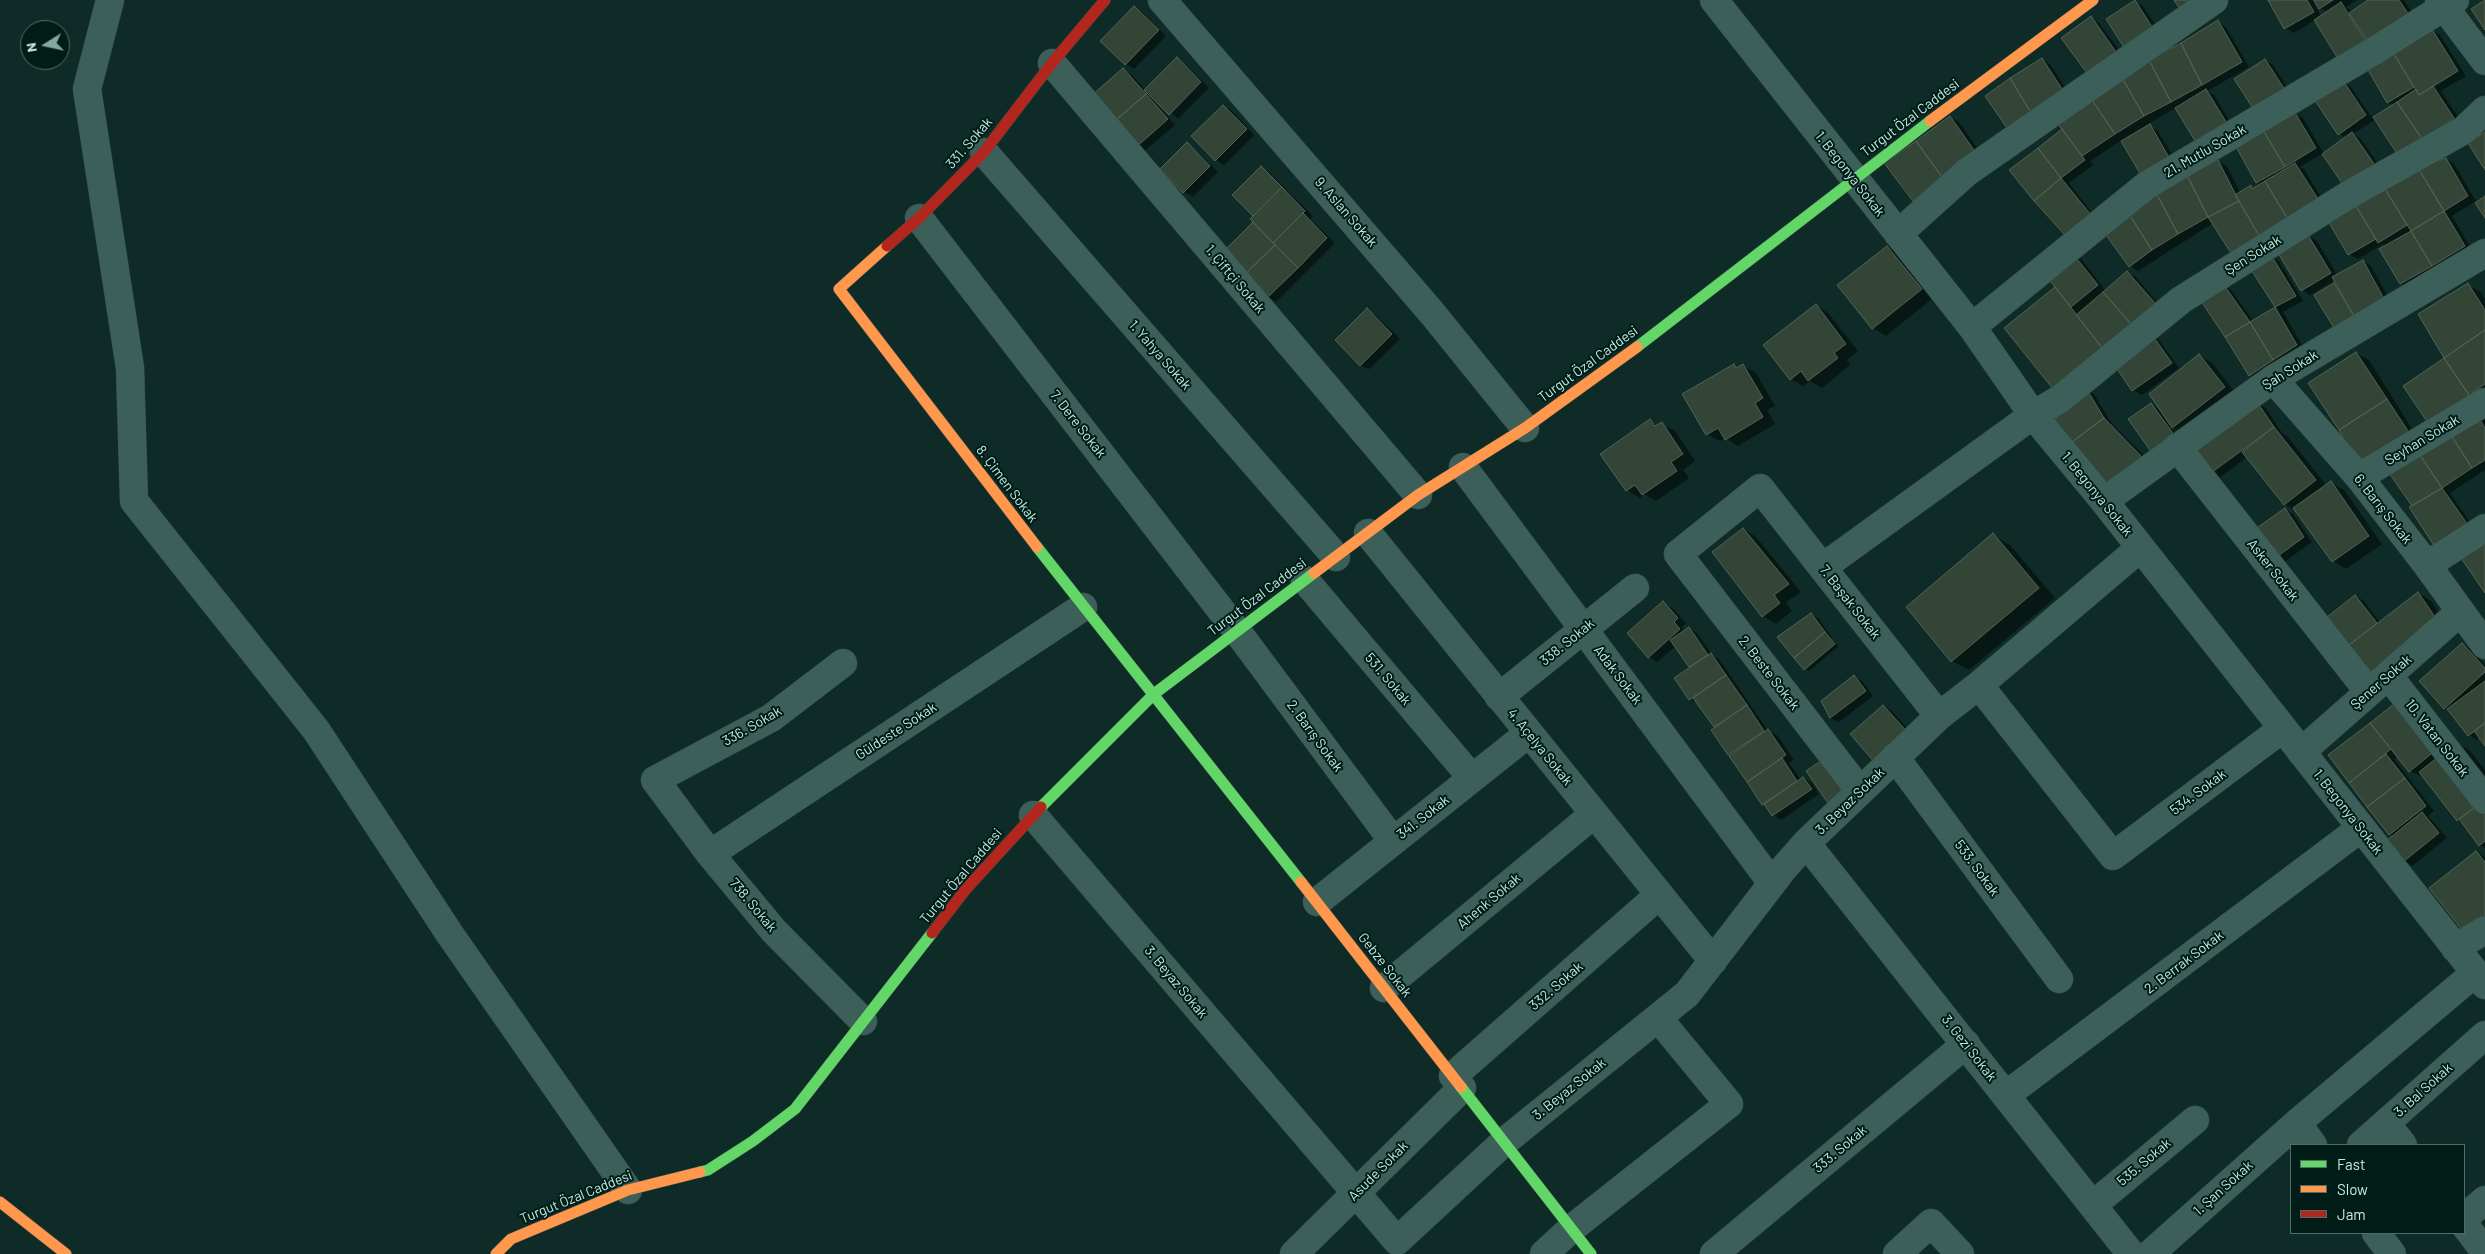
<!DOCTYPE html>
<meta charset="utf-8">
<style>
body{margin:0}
#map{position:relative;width:2485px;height:1254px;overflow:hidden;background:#0e2b27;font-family:Barlow,sans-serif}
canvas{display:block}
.legend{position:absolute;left:2290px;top:1144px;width:175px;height:90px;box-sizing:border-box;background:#011c17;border:1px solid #4e6f67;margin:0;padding:6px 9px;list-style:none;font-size:15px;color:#c1ebe0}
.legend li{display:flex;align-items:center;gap:10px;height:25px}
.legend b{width:25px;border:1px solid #4e6f67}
.north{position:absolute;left:20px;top:20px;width:50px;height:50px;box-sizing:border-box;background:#011c17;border:1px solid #4e6f67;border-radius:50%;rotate:260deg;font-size:14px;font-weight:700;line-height:20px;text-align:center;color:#c1ebe0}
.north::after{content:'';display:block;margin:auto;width:18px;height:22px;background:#82a89f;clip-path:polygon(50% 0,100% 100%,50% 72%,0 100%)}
</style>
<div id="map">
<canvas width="2485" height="1254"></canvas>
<ul class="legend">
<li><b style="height:6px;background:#63d668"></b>Fast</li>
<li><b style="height:6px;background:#ff974d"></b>Slow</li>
<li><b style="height:6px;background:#b3261e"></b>Jam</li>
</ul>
<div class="north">N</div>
</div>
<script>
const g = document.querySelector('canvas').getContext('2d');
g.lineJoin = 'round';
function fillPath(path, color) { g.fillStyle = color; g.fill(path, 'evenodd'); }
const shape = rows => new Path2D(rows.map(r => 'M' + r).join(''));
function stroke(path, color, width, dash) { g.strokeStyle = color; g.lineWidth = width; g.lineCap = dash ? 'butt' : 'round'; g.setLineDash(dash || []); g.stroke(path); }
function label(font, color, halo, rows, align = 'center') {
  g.font = font + ' Barlow,sans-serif'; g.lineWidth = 4; g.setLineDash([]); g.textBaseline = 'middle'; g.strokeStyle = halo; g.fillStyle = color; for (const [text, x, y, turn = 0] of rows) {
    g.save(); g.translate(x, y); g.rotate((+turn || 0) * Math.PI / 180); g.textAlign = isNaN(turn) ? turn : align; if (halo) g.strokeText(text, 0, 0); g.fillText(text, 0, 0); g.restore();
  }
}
const shadow = shape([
 [2269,0,2312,0,2321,16,2328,12,2320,8,2315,0,2357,0,2346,7,2352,12,2371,0,2404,0,2419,23,2347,61,2315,20,2294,33,2285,28],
 [2135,2,2143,6,2162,35,2107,20],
 [1134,8,1142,12,1166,36,1134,69,1126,64],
 [2091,18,2099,23,2124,57,2063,38],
 [2218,22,2226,27,2249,67,2207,91,2214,95,2235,130,2177,107,2135,132,2136,133,2150,126,2158,131,2178,165,2143,176,2122,140,2090,161,2093,165,2069,183,2098,221,2011,170,2064,129,2072,117,2125,80,2122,77],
 [2432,30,2440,35,2466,76,2441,91,2462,123,2407,159,2399,154,2376,119,2353,134,2361,139,2384,173,2356,193,2347,188,2323,153,2300,167,2304,169,2329,210,2241,257,2232,252,2213,223,2138,271,2130,266,2103,228,2126,210,2218,161,2227,166,2240,193,2251,187,2255,189,2262,185,2257,182,2237,146,2294,113,2303,118,2324,154,2346,138,2339,134,2315,100,2342,81,2350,86,2373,119,2394,105,2388,102,2365,62,2390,48,2397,52],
 [1177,59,1185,64,1209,88,1178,119,1158,102,1156,103,1175,125,1142,153,1134,149,1123,70,1132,75,1146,91],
 [2042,59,2050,64,2073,100,2019,135],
 [2265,60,2273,65,2294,98,2265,117],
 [1223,106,1232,111,1254,135,1224,165,1216,160],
 [1950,117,1959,122,1984,158,1923,204,1914,200],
 [1187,144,1195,149,1218,172,1193,197,1184,192,1161,169],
 [2446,159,2454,164,2476,201,2452,216,2473,251,2409,288,2401,283,2387,246,2383,244,2358,259,2349,254,2329,222,2418,169],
 [1261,168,1270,173,1313,216,1310,219,1335,243,1276,302,1268,297,1255,216],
 [2308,236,2317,241,2337,275,2363,261,2371,266,2392,304,2343,332,2316,295,2335,284,2334,280,2310,295,2302,290],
 [1888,247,1900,255,1934,297,1886,336,1873,328,1839,286],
 [2078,255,2106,291,2127,273,2136,277,2168,315,2156,336,2179,368,2142,395,2133,390,2115,365,2085,389,2094,394,2112,424,2158,469,2115,500,2082,394,2055,289],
 [2271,256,2279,261,2303,301,2283,312,2305,350,2258,380,2250,375,2224,286,2232,291,2253,321,2277,307,2252,268],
 [2468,285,2481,292,2485,299,2485,394,2438,427],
 [1816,305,1828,313,1858,351,1847,360,1850,365,1822,388,1810,381,1803,386,1791,379],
 [1367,310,1376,315,1400,339,1369,369,1360,365],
 [2356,353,2369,360,2420,442,2370,472],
 [2200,356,2212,363,2237,395,2185,435,2172,427,2182,442,2153,452,2151,404,2161,410],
 [1734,366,1738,368,1743,366,1756,373,1775,406,1767,410,1775,424,1738,446,1725,438,1720,441,1707,434],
 [2257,403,2266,408,2282,433,2287,436,2327,486,2331,483,2344,490,2382,544,2346,569,2333,561,2298,512,2285,504,2247,457,2218,479,2192,448],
 [2485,412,2485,470,2450,493,2476,531,2411,508],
 [1650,421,1659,426,1662,424,1675,431,1695,461,1683,470,1689,478,1656,501,1644,494,1640,498,1627,490],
 [2285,509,2293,514,2312,542,2280,565,2271,560],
 [1744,529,1756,537,1801,592,1786,602,1792,611,1776,624,1763,616],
 [1993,535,2010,545,2055,598,1969,670,1952,661],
 [2418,593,2431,601,2451,631,2344,648,2355,596,2364,601,2380,623],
 [1664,603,1672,608,1686,623,1682,627,1685,631,1689,628,1697,633,1712,655,1719,659,1768,731,1777,735,1794,760,1789,763,1801,780,1804,778,1812,783,1819,794,1781,820,1773,815,1731,756,1712,730,1716,728,1699,704,1690,699,1691,668,1676,646,1657,662,1649,657],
 [1811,614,1819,619,1838,647,1809,671,1805,669],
 [2462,644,2471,649,2485,665,2485,744,2480,737,2477,740,2468,735,2452,712,2445,708],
 [1854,676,1862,681,1873,696,1839,722,1830,718],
 [1883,706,1892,711,1918,741,1852,734],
 [2371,724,2457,743,2470,751,2485,770,2485,848,2479,845,2464,824,2457,820,2424,777,2410,771,2398,756,2394,759,2434,811,2428,816,2447,838,2412,866,2403,861,2394,836,2390,834,2330,755],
 [2476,852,2485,857,2485,945]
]);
const building = shape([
 [2135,0,2154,30,2125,49,2106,19,2135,0],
 [2174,0,2197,0,2181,11,2174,0],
 [2268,0,2307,0,2314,12,2284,29,2268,0],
 [2314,0,2333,0,2319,9,2314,0],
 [2368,0,2399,0,2411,18,2370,45,2349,13,2368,0],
 [2485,0,2485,30,2471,9,2485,0],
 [2341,2,2365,40,2337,57,2314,20,2341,2],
 [1134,6,1159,30,1125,65,1100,41,1134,6],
 [2091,16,2116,52,2087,73,2061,38,2091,16],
 [2218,20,2242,62,2202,85,2181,43,2218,20],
 [2432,29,2458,71,2419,95,2393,53,2432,29],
 [2181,43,2202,85,2171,102,2149,60,2181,43],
 [2390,47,2414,87,2387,103,2363,61,2390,47],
 [1177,57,1201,82,1169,115,1144,90,1177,57],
 [2042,58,2066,95,2033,116,2010,78,2042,58],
 [2265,59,2287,93,2256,113,2234,79,2265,59],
 [2149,60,2171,102,2144,116,2121,76,2149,60],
 [1123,68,1146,94,1114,122,1091,96,1123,68],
 [2010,78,2033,116,2009,131,1985,96,2010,78],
 [2342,79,2366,115,2338,135,2314,99,2342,79],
 [2123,80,2144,116,2115,134,2092,100,2123,80],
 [2433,86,2454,118,2422,139,2397,102,2416,89,2419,95,2433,86],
 [2206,89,2228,125,2197,144,2175,108,2206,89],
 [1146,94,1168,119,1133,150,1111,124,1146,94],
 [2092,100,2115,134,2082,156,2055,120,2092,100],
 [2397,102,2422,139,2398,155,2373,117,2397,102],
 [1223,105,1247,129,1215,161,1191,136,1223,105],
 [2294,111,2316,148,2285,167,2263,130,2294,111],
 [1950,116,1976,153,1942,177,1916,141,1950,116],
 [2150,124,2171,161,2142,177,2121,141,2150,124],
 [2062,129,2085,160,2061,178,2038,148,2062,129],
 [2263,130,2285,167,2256,183,2235,145,2263,130],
 [2352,132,2377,168,2346,189,2322,154,2352,132],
 [2485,132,2485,170,2468,143,2485,132],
 [1916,141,1942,177,1913,201,1884,163,1916,141],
 [1187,142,1210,166,1183,193,1160,169,1187,142],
 [2038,148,2061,178,2034,201,2009,170,2038,148],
 [2446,158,2468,196,2444,211,2418,168,2446,158],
 [2218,160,2239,201,2208,217,2187,175,2218,160],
 [2295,163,2322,205,2290,223,2265,181,2295,163],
 [1261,166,1282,187,1253,216,1232,195,1261,166],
 [2418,168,2444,211,2411,231,2385,189,2418,168],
 [2187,175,2208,217,2178,234,2155,191,2187,175],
 [2061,178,2091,215,2065,235,2034,201,2061,178],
 [2265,181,2290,223,2260,237,2235,195,2251,185,2252,189,2265,181],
 [1282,187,1305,211,1273,243,1250,219,1282,187],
 [2385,189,2407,225,2378,243,2356,206,2385,189],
 [2155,191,2178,234,2152,250,2125,208,2155,191],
 [2485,196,2485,218,2475,203,2485,196],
 [2239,201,2260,237,2231,253,2208,217,2239,201],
 [2356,206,2376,239,2348,255,2328,221,2356,206],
 [2125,208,2152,250,2129,267,2101,228,2125,208],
 [2444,211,2465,246,2432,266,2411,231,2444,211],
 [1303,213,1327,238,1298,268,1273,243,1303,213],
 [1253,222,1275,245,1242,277,1220,255,1253,222],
 [2411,231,2432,266,2400,284,2379,249,2411,231],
 [2308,235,2331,273,2301,291,2278,253,2308,235],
 [1275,245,1298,268,1267,298,1244,275,1275,245],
 [1887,246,1922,289,1872,329,1837,285,1887,246],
 [2069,249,2098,285,2071,307,2042,271,2069,249],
 [2271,255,2296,296,2275,307,2250,268,2271,255],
 [2363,260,2384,299,2354,316,2332,277,2363,260],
 [2127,271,2161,310,2137,331,2103,292,2127,271],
 [2334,283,2354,316,2334,328,2314,295,2334,283],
 [2468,283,2485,310,2485,330,2444,358,2418,314,2468,283],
 [2224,285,2250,322,2225,337,2201,301,2224,285],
 [2055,287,2107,354,2057,394,2004,328,2055,287],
 [2103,292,2137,331,2107,354,2076,315,2103,292],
 [1816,304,1846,344,1834,353,1838,358,1808,381,1801,371,1790,380,1763,345,1816,304],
 [2275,307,2297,345,2273,360,2250,322,2275,307],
 [1367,308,1392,334,1360,366,1335,340,1367,308],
 [2250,322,2273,360,2249,376,2225,337,2250,322],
 [2148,329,2172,363,2132,391,2111,360,2148,329],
 [2485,330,2485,384,2469,395,2444,358,2485,330],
 [2356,352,2387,399,2339,430,2308,383,2356,352],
 [2199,354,2225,387,2172,428,2149,394,2199,354],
 [2444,358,2469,395,2428,423,2403,386,2444,358],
 [1734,364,1736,368,1743,364,1763,398,1755,403,1763,417,1725,440,1718,428,1706,435,1682,394,1734,364],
 [2086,388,2104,418,2064,448,2048,427,2086,388],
 [2387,399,2412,437,2360,468,2339,430,2387,399],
 [2257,402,2274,427,2208,475,2190,447,2257,402],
 [2151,403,2175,436,2152,453,2128,419,2151,403],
 [2477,415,2485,428,2485,460,2472,468,2449,432,2477,415],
 [2104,418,2146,461,2101,493,2064,448,2104,418],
 [1650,419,1655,426,1662,422,1683,454,1671,462,1677,471,1642,495,1635,485,1626,491,1600,454,1650,419],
 [2274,427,2316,480,2284,505,2242,452,2274,427],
 [2449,432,2472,468,2442,488,2418,452,2449,432],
 [2418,452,2442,488,2412,506,2389,473,2418,452],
 [2331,481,2369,536,2332,562,2293,508,2331,481],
 [2442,488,2468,525,2435,547,2409,507,2442,488],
 [2285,508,2304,537,2271,561,2251,532,2285,508],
 [1743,528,1789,584,1774,595,1780,603,1762,617,1712,552,1743,528],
 [1993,533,2039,588,1951,662,1906,607,1993,533],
 [2485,542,2485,593,2461,558,2485,542],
 [2418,592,2439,623,2365,682,2344,649,2418,592],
 [2355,595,2377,623,2344,649,2322,621,2355,595],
 [1663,601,1678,618,1674,622,1680,629,1648,658,1627,633,1663,601],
 [1811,613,1825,632,1794,658,1777,637,1811,613],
 [1689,627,1708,655,1689,667,1670,640,1689,627],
 [1825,632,1835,644,1804,670,1794,658,1825,632],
 [2462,643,2485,668,2485,672,2444,709,2419,681,2462,643],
 [1711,653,1726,675,1689,700,1674,678,1711,653],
 [1726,675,1747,705,1714,727,1693,698,1726,675],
 [1854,675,1866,691,1830,718,1821,701,1854,675],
 [2485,681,2485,723,2468,736,2447,709,2485,681],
 [2409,692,2448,740,2409,772,2370,723,2409,692],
 [1747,705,1764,731,1728,755,1711,730,1747,705],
 [1883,705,1910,735,1877,765,1850,734,1883,705],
 [2370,723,2391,749,2349,783,2328,755,2370,723],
 [2485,723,2485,746,2474,731,2485,723],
 [1768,729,1786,755,1747,782,1729,756,1768,729],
 [2457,742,2485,799,2457,821,2419,772,2457,742],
 [2386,754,2405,778,2367,807,2349,783,2386,754],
 [1828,756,1852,791,1830,806,1806,771,1828,756],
 [1782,758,1797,781,1762,805,1747,782,1782,758],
 [1803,777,1812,789,1772,816,1764,804,1803,777],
 [2405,778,2426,806,2389,835,2367,807,2405,778],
 [2485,800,2485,841,2479,846,2459,819,2485,800],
 [2422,812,2439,833,2403,862,2386,841,2422,812],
 [2476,851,2485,862,2485,928,2470,940,2429,888,2476,851]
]);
const street = shape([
 [110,0,87,89,130,368,134,501,316,730,449,933,628,1190],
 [1162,0,1432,313,1525,428],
 [1714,0,1972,327,2033,415,2104,501,2485,985],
 [2439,0,2485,61],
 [1052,63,1418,495],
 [984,152,1336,557],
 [919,218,1237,631,1393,841],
 [1898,234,1967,172,2214,0],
 [1972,327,2147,185,2374,51,2455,0],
 [2273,379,2359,477,2427,565,2485,645],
 [2177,447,2369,692],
 [1463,467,1772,883],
 [2359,477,2485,402],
 [2104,501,2273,379,2485,253],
 [1368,533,1713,961],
 [2427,565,2485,528],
 [1823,567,2033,415,2060,399,2181,300,2350,194,2464,130,2485,110],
 [1305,580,1472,778],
 [843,663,771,718,655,780,710,854,774,931,863,1021],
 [2388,675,2485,800],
 [1979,685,2113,856,2282,729],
 [1499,697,1635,588],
 [2301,752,2460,612],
 [1895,757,2059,979],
 [1860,791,1678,554,1760,488,1939,716],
 [1033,815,1397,1241,1504,1142,1687,994,1784,868,1806,843,1939,716,1979,685,2140,548],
 [1806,843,2131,1254],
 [710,854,1083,607],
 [1317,902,1529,733],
 [2455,948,2485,930],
 [1384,988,1594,814],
 [1453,1076,1659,895],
 [2006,1095,2361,828],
 [2297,1123,2313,1145],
 [2386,1123,2403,1145],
 [2361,1145,2485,1035],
 [2093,1205,2195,1120],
 [2464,1218,2485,1200],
 [2464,1224,2485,1252],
 [2376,1233,2392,1254],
 [1294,1254,1462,1088],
 [1544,1254,1571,1229,1729,1104,1658,1018],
 [1714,1254,1966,1044],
 [1897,1254,1931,1223,1960,1254],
 [2150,1254,2297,1123,2475,973]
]);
const fast = shape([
 [1637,347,1930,121],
 [1037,547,1301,882],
 [1041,807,1154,694,1314,573],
 [1461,1087,1591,1254],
 [700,1172,708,1170,753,1141,795,1109,932,933]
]);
const slow = shape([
 [1930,121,2093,0],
 [887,246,839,289,1037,547],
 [1314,573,1418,495,1525,428,1637,347],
 [1301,882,1461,1087],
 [0,1202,66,1254],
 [496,1254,511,1239,628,1190,700,1172]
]);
const jam = shape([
 [887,246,919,218,984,152,1052,63,1105,0],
 [932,933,966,889,1041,807]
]);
const streetNames = [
 ["Turgut Özal Caddesi",1910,118,-37],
 ["331. Sokak",969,143,-49],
 ["21. Mutlu Sokak",2205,151,-30],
 ["1. Begonya Sokak",1850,174,52],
 ["9. Aslan Sokak",1346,212,49],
 ["Şen Sokak",2253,255,-32],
 ["1. Çiftçi Sokak",1235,279,50],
 ["1. Yahya Sokak",1160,355,49],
 ["Turgut Özal Caddesi",1588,364,-36],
 ["Şah Sokak",2290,370,-32],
 ["7. Dere Sokak",1078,424,52],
 ["Seyhan Sokak",2422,440,-31],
 ["8. Çimen Sokak",1007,484,53],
 ["1. Begonya Sokak",2097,494,51],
 ["6. Barış Sokak",2383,509,52],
 ["Asker Sokak",2273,570,52],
 ["Turgut Özal Caddesi",1257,597,-37],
 ["7. Başak Sokak",1850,602,52],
 ["338. Sokak",1567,642,-39],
 ["2. Beste Sokak",1769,673,52],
 ["Adak Sokak",1618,675,53],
 ["531. Sokak",1388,679,50],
 ["Şener Sokak",2381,682,-41],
 ["336. Sokak",752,726,-30],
 ["Güldeste Sokak",896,731,-33],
 ["2. Barış Sokak",1315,736,54],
 ["10. Vatan Sokak",2437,738,52],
 ["4. Açelya Sokak",1540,747,51],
 ["534. Sokak",2198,792,-37],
 ["3. Beyaz Sokak",1850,801,-44],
 ["1. Begonya Sokak",2348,812,52],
 ["341. Sokak",1423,817,-38],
 ["533. Sokak",1977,868,54],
 ["Turgut Özal Caddesi",961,876,-50],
 ["Ahenk Sokak",1489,901,-40],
 ["738. Sokak",753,905,50],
 ["2. Berrak Sokak",2184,962,-37],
 ["Gebze Sokak",1385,965,52],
 ["3. Beyaz Sokak",1176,982,50],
 ["332. Sokak",1556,986,-41],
 ["3. Gezi Sokak",1969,1048,52],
 ["3. Beyaz Sokak",1569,1089,-39],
 ["3. Bal Sokak",2423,1090,-42],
 ["333. Sokak",1840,1149,-40],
 ["535. Sokak",2144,1162,-40],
 ["Asude Sokak",1378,1171,-45],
 ["1. Şan Sokak",2223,1188,-42],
 ["Turgut Özal Caddesi",576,1197,-22]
];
fillPath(shadow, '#0007');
fillPath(building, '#334536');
stroke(building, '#536354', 1);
stroke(street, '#304742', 29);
stroke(fast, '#304742', 12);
stroke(slow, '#304742', 12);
stroke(jam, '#304742', 12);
stroke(street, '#3d5f59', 28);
stroke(fast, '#63d668', 11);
stroke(slow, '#ff974d', 11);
stroke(jam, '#b3261e', 11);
label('14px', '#c1ebe0', '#011c17', streetNames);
</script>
